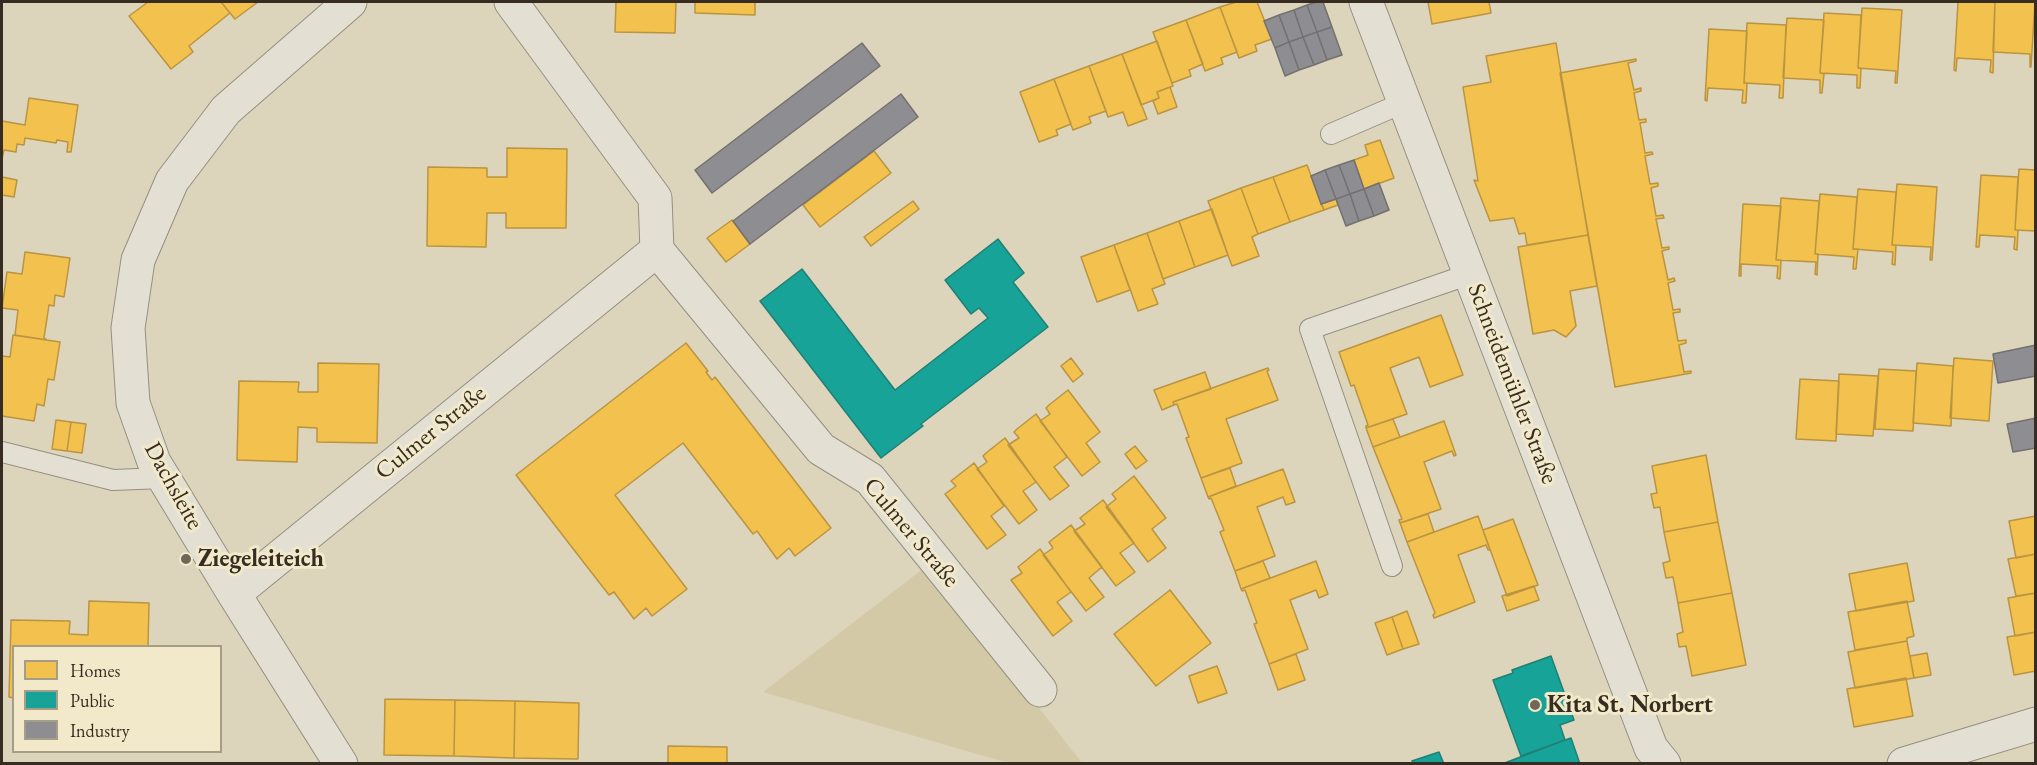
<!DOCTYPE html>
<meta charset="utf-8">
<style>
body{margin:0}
#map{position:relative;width:2037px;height:765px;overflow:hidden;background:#dcd5bb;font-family:"EB Garamond",serif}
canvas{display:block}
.frame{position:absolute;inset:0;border:3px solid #362c22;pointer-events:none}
.legend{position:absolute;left:12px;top:645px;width:210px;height:108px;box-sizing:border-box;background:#f1e9ca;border:2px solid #a69d87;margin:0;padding:8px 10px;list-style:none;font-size:18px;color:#362c22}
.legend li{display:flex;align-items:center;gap:12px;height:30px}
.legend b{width:30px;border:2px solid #a69d87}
</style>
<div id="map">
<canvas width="2037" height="765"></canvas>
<div class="frame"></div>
<ul class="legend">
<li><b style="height:16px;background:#f2c14e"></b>Homes</li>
<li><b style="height:16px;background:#17a398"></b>Public</li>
<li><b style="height:16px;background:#8d8d92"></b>Industry</li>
</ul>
</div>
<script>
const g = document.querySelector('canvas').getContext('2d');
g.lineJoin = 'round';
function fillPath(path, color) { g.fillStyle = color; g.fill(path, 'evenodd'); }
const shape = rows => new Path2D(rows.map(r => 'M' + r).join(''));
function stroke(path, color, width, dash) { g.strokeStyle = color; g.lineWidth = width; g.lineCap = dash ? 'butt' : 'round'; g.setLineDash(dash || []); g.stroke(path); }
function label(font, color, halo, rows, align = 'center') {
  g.font = font + ' "EB Garamond",serif'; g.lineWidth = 6; g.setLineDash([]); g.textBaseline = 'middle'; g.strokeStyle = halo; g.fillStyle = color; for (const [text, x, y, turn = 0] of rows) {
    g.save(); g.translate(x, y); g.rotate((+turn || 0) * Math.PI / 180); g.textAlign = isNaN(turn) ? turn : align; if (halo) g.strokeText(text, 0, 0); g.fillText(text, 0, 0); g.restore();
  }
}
const green = shape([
 [928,565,1082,763,1008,763,763,692]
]);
const homes = shape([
 [148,2,221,2,230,13,189,46,193,52,171,69,129,16,148,2],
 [221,2,258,2,235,19,221,2],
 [616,2,676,2,675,33,615,32,616,2],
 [695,2,755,2,755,15,695,13,695,2],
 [1236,2,1257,2,1272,39,1255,45,1257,51,1239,58,1220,7,1236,2],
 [1428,2,1489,2,1491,13,1432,24,1428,2],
 [1958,2,1995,2,1993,73,1990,72,1991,60,1957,58,1956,71,1954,70,1958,2],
 [1995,2,2035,2,2031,67,2030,67,2030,54,1993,52,1995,2],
 [1220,7,1237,52,1221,58,1223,64,1205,71,1186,20,1220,7],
 [1862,8,1902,10,1897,83,1895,83,1896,71,1858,68,1862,8],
 [1824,13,1861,15,1858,68,1861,68,1860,88,1857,88,1857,75,1820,73,1824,13],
 [1787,18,1824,20,1820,73,1824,74,1822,93,1820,93,1820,80,1783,78,1787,18],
 [1186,20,1203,64,1189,70,1191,76,1172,83,1153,32,1186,20],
 [1747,23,1786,25,1783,98,1779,98,1780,85,1744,83,1747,23],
 [1709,29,1747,31,1744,83,1747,83,1746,103,1742,103,1743,90,1708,88,1707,101,1705,100,1709,29],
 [1157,41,1173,86,1157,92,1159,98,1141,105,1122,54,1157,41],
 [1556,43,1588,235,1527,245,1525,233,1519,234,1514,218,1490,221,1474,180,1478,181,1463,87,1491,82,1486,56,1556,43],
 [1122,54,1147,119,1128,126,1123,112,1108,117,1089,66,1122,54],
 [1636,59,1636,61,1628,63,1634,90,1641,88,1641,91,1634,93,1639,120,1646,119,1646,122,1640,123,1645,153,1652,152,1653,154,1645,156,1650,184,1658,183,1658,186,1651,188,1656,216,1663,215,1664,218,1656,219,1662,248,1669,247,1669,249,1662,251,1668,280,1674,278,1675,281,1668,283,1673,310,1680,309,1680,312,1673,313,1678,341,1686,340,1686,343,1679,345,1684,372,1691,371,1691,373,1615,387,1560,73,1636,59],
 [1089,66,1106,111,1089,117,1091,123,1073,130,1054,79,1089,66],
 [1054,79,1071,124,1056,130,1058,135,1039,142,1020,92,1054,79],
 [1170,87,1177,107,1158,114,1153,101,1159,98,1157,92,1170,87],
 [29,98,78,105,71,152,67,152,68,142,57,140,56,143,25,138,24,145,17,144,16,152,4,150,2,159,2,121,25,125,29,98],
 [1380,140,1394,178,1364,189,1354,160,1368,155,1365,145,1380,140],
 [507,148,567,149,566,228,506,228,506,213,487,213,486,247,427,246,428,167,487,168,487,177,507,177,507,148],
 [874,151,891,173,820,227,803,205,874,151],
 [1307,165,1324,210,1290,222,1273,177,1307,165],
 [2019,169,2036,170,2036,231,2015,230,2019,169],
 [1981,175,2018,177,2015,230,2018,230,2017,250,2014,249,2015,237,1980,235,1979,247,1976,247,1981,175],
 [2,177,17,180,14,197,2,195,2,177],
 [1273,177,1290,222,1258,234,1241,188,1273,177],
 [1897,184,1937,187,1932,260,1930,260,1931,247,1892,245,1897,184],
 [1241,188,1258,234,1252,237,1259,256,1232,266,1208,201,1241,188],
 [1858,189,1896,192,1892,245,1896,245,1895,265,1892,264,1893,252,1853,249,1858,189],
 [1820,194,1857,197,1853,249,1858,249,1856,269,1853,269,1854,257,1815,254,1820,194],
 [1781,198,1819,201,1815,254,1818,254,1817,275,1815,274,1816,262,1776,260,1781,198],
 [1336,199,1338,205,1324,210,1321,204,1336,199],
 [913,201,919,209,871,246,864,237,913,201],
 [1743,204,1781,206,1776,260,1781,260,1780,279,1777,278,1778,266,1741,264,1741,276,1739,276,1743,204],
 [1212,209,1228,255,1195,267,1179,221,1212,209],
 [732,220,750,244,726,262,707,238,732,220],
 [1179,221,1195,267,1163,279,1147,233,1179,221],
 [1147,233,1165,284,1152,289,1158,304,1138,311,1114,245,1147,233],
 [1588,235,1597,286,1570,291,1576,326,1566,337,1554,330,1533,334,1518,247,1588,235],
 [1114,245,1130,290,1097,302,1081,257,1114,245],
 [25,252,70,258,64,297,55,295,54,306,49,305,44,338,47,340,15,335,18,310,2,308,7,272,22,274,25,252],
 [1441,315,1463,375,1430,387,1419,357,1390,368,1407,414,1366,428,1366,426,1368,425,1354,385,1351,386,1339,352,1441,315],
 [13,335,60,342,54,380,48,379,44,406,37,404,34,421,2,416,2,356,10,357,13,335],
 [686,343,708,371,706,372,712,380,715,377,831,528,795,556,789,548,777,559,757,531,753,534,683,443,615,495,687,589,652,616,646,608,634,619,614,592,609,595,516,475,686,343],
 [1071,358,1083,374,1073,382,1061,366,1071,358],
 [1954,358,1993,361,1989,421,1950,418,1954,358],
 [318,363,379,364,377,443,317,442,317,428,298,427,297,462,237,460,239,381,297,382,299,382,298,392,318,392,318,363],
 [1917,363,1953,366,1951,426,1913,423,1917,363],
 [1268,368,1269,370,1267,371,1278,400,1226,419,1242,463,1201,478,1186,438,1189,437,1177,404,1174,405,1173,402,1268,368],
 [1879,369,1916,371,1913,431,1875,429,1879,369],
 [1205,372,1211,389,1173,402,1174,405,1162,410,1154,390,1205,372],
 [1839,374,1878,376,1873,436,1836,434,1839,374],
 [1800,379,1839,381,1836,441,1796,439,1800,379],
 [1068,390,1100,432,1086,443,1100,462,1082,476,1040,421,1050,414,1046,408,1049,405,1068,390],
 [1036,414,1067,457,1054,467,1069,486,1050,500,1008,445,1019,438,1014,432,1017,429,1036,414],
 [1393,419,1400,437,1373,447,1366,428,1393,419],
 [56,420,71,422,67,451,52,449,56,420],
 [1444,421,1456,455,1454,456,1452,451,1424,462,1441,509,1400,523,1399,520,1402,519,1373,447,1444,421],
 [71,422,86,424,82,453,67,451,71,422],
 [1005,438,1036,482,1023,491,1037,510,1019,524,977,469,987,462,983,456,986,453,1005,438],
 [1135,446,1147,461,1136,469,1125,454,1135,446],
 [1706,455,1718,522,1664,532,1660,507,1654,508,1651,494,1657,493,1652,466,1706,455],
 [974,463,1004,506,991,516,1006,535,987,549,945,494,956,486,951,481,974,463],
 [1230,468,1236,486,1208,497,1201,478,1230,468],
 [1283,469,1295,502,1286,505,1283,497,1257,507,1275,556,1235,571,1220,532,1224,530,1211,498,1209,499,1208,497,1283,469],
 [1134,476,1166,518,1152,529,1166,548,1148,562,1106,507,1116,499,1112,494,1134,476],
 [1103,500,1134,543,1120,553,1135,572,1116,586,1074,531,1085,524,1080,518,1103,500],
 [1428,514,1434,532,1407,542,1400,523,1428,514],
 [1478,516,1490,550,1488,550,1486,545,1458,555,1475,602,1434,618,1433,615,1435,613,1407,542,1478,516],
 [2036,516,2036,554,2016,558,2009,521,2036,516],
 [1513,519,1538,585,1507,596,1483,530,1513,519],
 [1718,522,1732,593,1678,603,1673,577,1666,578,1663,563,1670,561,1664,532,1718,522],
 [1071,525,1102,567,1089,578,1104,597,1086,611,1043,555,1053,548,1049,542,1071,525],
 [1040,549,1071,592,1057,602,1072,621,1053,636,1011,580,1022,573,1018,567,1040,549],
 [2036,554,2036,593,2016,596,2008,559,2036,554],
 [1263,561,1270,578,1241,589,1235,571,1263,561],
 [1316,561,1328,594,1319,598,1316,590,1290,600,1308,649,1269,664,1254,624,1257,623,1245,590,1242,591,1241,589,1316,561],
 [1907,563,1914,601,1856,611,1849,574,1907,563],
 [1534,586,1539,600,1507,611,1502,596,1534,586],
 [1170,590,1211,643,1156,686,1114,634,1170,590],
 [1732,593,1746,665,1692,676,1686,646,1679,647,1677,634,1683,632,1678,603,1732,593],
 [2036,593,2036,632,2015,636,2008,598,2036,593],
 [89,601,149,603,148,646,14,646,14,698,9,697,11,620,70,621,69,634,88,635,89,601],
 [1907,601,1914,636,1907,638,1907,641,1855,650,1848,612,1907,601],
 [1407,611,1419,644,1403,649,1392,617,1407,611],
 [1392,617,1403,649,1387,655,1375,623,1392,617],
 [2036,632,2036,671,2014,675,2007,637,2036,632],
 [1907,641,1914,678,1855,688,1848,652,1907,641],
 [1927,653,1931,675,1914,678,1910,656,1927,653],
 [1296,654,1305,680,1278,690,1269,664,1296,654],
 [1217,666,1227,693,1198,703,1189,676,1217,666],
 [1906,678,1913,716,1854,727,1847,689,1906,678],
 [385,699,455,700,454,756,384,755,385,699],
 [455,700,515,701,514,758,454,756,455,700],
 [515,701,579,703,578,759,514,758,515,701],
 [668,746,727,747,727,764,668,764,668,746]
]);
const public = shape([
 [998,239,1024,273,1013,282,1048,327,921,424,923,426,881,458,760,301,802,269,895,390,988,318,979,308,971,314,945,280,998,239],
 [1551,656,1574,720,1560,725,1565,740,1521,756,1493,680,1513,673,1512,670,1551,656],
 [1571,738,1580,764,1502,764,1565,740,1571,738],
 [1439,752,1444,764,1413,764,1412,761,1439,752]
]);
const industry = shape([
 [1316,2,1323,2,1332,27,1317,32,1307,5,1316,2],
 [1307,5,1317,32,1303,37,1294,10,1307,5],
 [1294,10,1303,37,1289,42,1279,15,1294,10],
 [1279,15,1289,42,1275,48,1264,21,1279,15],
 [1332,27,1342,55,1327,60,1317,32,1332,27],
 [1317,32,1327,60,1314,65,1303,37,1317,32],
 [1303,37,1314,65,1299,70,1289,42,1303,37],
 [1289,42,1299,70,1285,76,1275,48,1289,42],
 [862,43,880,66,712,193,695,170,862,43],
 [901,94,918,117,750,244,733,221,901,94],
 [1354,160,1364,189,1350,194,1339,165,1354,160],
 [1339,165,1350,194,1336,199,1325,170,1339,165],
 [1325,170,1336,199,1321,204,1311,176,1325,170],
 [1379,183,1389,210,1374,216,1364,189,1379,183],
 [1364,189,1374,216,1359,221,1350,194,1364,189],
 [1350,194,1359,221,1346,226,1336,199,1350,194],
 [2036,345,2036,376,1998,383,1993,354,2036,345],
 [2036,418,2036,448,2013,452,2007,424,2036,418]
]);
const lane = shape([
 [1331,134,1405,102],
 [2,452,113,480,164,478],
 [1392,566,1310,329,1470,274]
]);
const street = shape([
 [1366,2,1651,748,1664,764],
 [657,250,821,449,870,479,1040,690],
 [234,594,657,250,655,198,511,2],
 [341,764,234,594,154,462,133,403,128,328,138,260,172,181,226,110,350,2],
 [1904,764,2036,724]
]);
const markers = [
 [186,559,6,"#706758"],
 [1535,705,6,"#706758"]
];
const streetNames = [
 ["Schneidemühler Straße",1512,384,69],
 ["Culmer Straße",431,433,-39],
 ["Dachsleite",173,486,61],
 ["Culmer Straße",911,533,50]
];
const poiNames = [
 ["Ziegeleiteich",198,559],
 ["Kita St. Norbert",1547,705]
];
fillPath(green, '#d3c9a7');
fillPath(homes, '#f2c14e');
stroke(homes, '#ba9441', 1.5);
fillPath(public, '#17a398');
stroke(public, '#207f75', 1.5);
fillPath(industry, '#8d8d92');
stroke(industry, '#737070', 1.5);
stroke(lane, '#948f80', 22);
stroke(street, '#948f80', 35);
stroke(lane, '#e3e0d3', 20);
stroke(street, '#e3e0d3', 33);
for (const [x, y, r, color] of markers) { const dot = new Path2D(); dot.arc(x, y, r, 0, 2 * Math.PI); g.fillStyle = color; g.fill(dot); stroke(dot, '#f1e9ca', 2); }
label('24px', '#362c22', '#f1e9ca', streetNames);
label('bold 24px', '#362c22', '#f1e9ca', poiNames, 'left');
</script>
